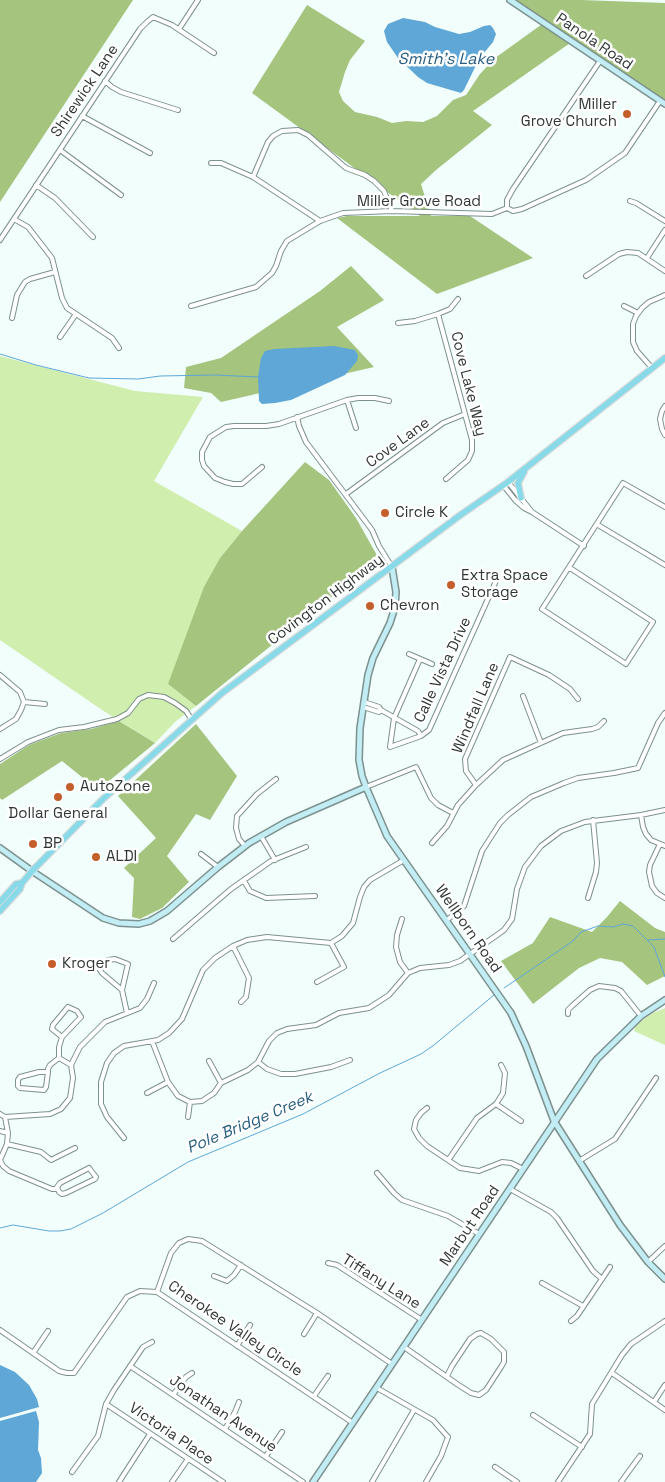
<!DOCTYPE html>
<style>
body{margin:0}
canvas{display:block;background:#f1fefc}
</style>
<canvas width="665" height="1482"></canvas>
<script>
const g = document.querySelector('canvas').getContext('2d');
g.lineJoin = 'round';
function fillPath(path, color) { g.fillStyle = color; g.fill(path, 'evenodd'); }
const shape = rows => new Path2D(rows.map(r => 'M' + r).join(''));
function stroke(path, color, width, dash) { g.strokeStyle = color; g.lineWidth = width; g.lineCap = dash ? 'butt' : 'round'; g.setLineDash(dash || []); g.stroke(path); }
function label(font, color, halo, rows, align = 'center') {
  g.font = font + ' "Space Grotesk",sans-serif'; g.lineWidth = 5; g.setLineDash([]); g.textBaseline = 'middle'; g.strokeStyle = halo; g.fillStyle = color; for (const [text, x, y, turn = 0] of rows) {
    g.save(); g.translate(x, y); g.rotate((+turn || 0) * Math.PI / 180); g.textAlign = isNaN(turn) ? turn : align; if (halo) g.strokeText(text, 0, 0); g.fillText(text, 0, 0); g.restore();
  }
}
const green = shape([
 [0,356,135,391,203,397,154,481,242,531,220,558,168,684,196,706,176,721,155,743,102,710,0,640],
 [665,1008,665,1045,634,1031,636,1025,653,1013]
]);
const forest = shape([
 [0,0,133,0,0,202],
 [514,0,581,0,665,3,665,106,573,41,473,111,492,125,436,170,421,184,431,216,470,216,533,258,437,294,337,218,347,216,420,216,252,93,307,5,365,41,350,60,345,72,339,92,343,101,355,112,377,117,392,123,406,121,423,122,437,116,453,100,466,95,480,74,495,58,545,22],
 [351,266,384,300,337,327,374,367,221,402,211,393,184,388,186,367,221,358,320,291],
 [305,462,329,480,356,518,379,559,196,706,168,684,204,587,220,558,242,531],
 [119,721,155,743,98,790,62,761,2,800,0,798,0,764,29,745,61,733,91,729],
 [196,724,237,776,210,820,196,814,167,856,189,882,162,908,140,919,132,917,134,878,124,868,156,838,118,796],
 [620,901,655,928,665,932,665,976,647,985,622,962,600,958,579,968,533,1004,501,961,533,943,550,917,592,932,607,917]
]);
const water = shape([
 [403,18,425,22,435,27,459,34,470,32,484,26,490,25,493,28,496,34,493,42,479,59,464,90,461,93,427,83,418,77,398,58,387,42,384,31,388,24],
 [334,346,355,350,358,355,357,361,345,375,291,400,275,403,262,404,259,401,258,377,261,358,265,351,274,349],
 [0,1365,15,1372,29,1385,37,1399,39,1407,0,1418],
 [36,1411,39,1422,38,1450,41,1458,42,1473,36,1482,0,1482,0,1421]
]);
const stream = shape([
 [0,354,36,365,89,378,138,379,160,376,215,375,258,377],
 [648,940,665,939],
 [504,988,573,941,581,932,598,926,613,927,623,924,633,926,654,947,665,977],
 [0,1228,13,1225,49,1231,60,1231,71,1229,103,1213,188,1162,303,1114,380,1073,421,1054,434,1045,494,995]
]);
const street = shape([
 [179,29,198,0],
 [105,81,112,87,121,92,178,110],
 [82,116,150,153],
 [60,150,121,195],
 [211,163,221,163,253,177,320,221],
 [253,177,268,142,273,136,282,131,298,130,308,135,346,168,365,175,374,181,384,191,392,211],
 [36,185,55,198,93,237],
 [630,201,636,203,665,221],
 [507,208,513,211,522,209,586,180,625,153,660,101],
 [14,219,28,227,52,258,62,298,67,308,112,338,119,348],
 [0,240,140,29,147,22,153,17,172,25,214,53],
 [647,258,665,230],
 [586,276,619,254,627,252,638,253,665,271],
 [191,306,256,287,272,273,276,266,281,251,287,241,320,221,343,213,392,211,492,214,507,208,507,200,513,189,600,61],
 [624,306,638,313],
 [438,314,472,440,472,451,468,460,446,479],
 [12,318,17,295,25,282,30,279,55,272],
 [398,323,415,321,438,314,450,309,458,299],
 [60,337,76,314],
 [652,368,637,351,633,342,633,324,636,316,642,308,649,302,665,295],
 [347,400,356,428],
 [665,406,662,411,660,419,662,429,665,435],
 [297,417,299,426,306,442,372,530,379,546,392,567],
 [262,467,242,484,233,484,225,482,215,478,204,466,202,460,202,452,210,437,226,427,234,426,266,426,279,424,347,400,358,398,375,398,389,401],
 [503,485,516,501,524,508,532,512,508,482],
 [346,494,443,423,465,414],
 [532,512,584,546],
 [598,525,665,565],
 [570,568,653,622,626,664,542,609,623,483,665,507],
 [409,654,432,664],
 [420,659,394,718,390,747,421,736,429,730,496,581],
 [0,675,20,692,24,702,21,710,16,719,0,729],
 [523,696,541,743],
 [24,702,45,704],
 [364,702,379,707,381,710,418,731,421,736],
 [363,707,379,712,381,710],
 [0,759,28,742,59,730,84,727,117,719,128,713,139,699,148,695,164,697,175,703,186,711,192,720],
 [476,785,466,771,465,759,510,657,549,675,570,689,578,699],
 [366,787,416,767,431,798,438,805,453,813],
 [641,815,643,827,646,834,651,840,665,846],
 [261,836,275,860],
 [432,843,447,826,458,805,476,785,503,760,563,733,592,729,598,727,604,721],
 [660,844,650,865,649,872,652,886,657,893,665,898],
 [245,846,239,839,236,828,237,816,257,794,276,779],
 [201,854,218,867],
 [244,881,250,891,266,898,315,896],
 [588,898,596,872,597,863,593,820],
 [402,919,397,935,396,947,400,962,408,973],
 [447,920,464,906,482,851,500,823,508,815,531,797,564,783,578,778,614,773,638,768,658,723,665,713],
 [173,939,231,889,271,861,306,847],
 [233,946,249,978,246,997,241,1002],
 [115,959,128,964,122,990,102,973,100,970,108,960,115,959],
 [317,982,344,967,331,943],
 [122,990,127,1013],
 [68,1007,77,1011,81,1017,62,1037,52,1029,53,1025,68,1007],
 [568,1014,568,1010,572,1006,590,990,599,986,615,988,621,991,641,1016],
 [152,1041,168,1082,178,1096,190,1102,202,1101,214,1093,221,1083,248,1070,258,1062,269,1041,277,1033,287,1029,316,1025,339,1013,369,1008,389,995,408,973,420,968,449,965,460,961,497,935,504,930,512,919,517,889,525,867,541,846,561,831,585,822,641,815,665,810],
 [59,1058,71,1065],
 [209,1061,221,1083],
 [258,1062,267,1069,281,1074,295,1074,331,1067,350,1060],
 [48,1072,39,1072,20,1077,18,1080,18,1086,20,1088,44,1090,46,1087,48,1072,48,1069,50,1065,59,1058,59,1047,62,1037],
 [147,1093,168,1082],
 [496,1104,521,1121],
 [427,1108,421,1113,416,1120,414,1129,419,1138,427,1146,460,1168,479,1171,502,1162,511,1163,523,1169],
 [0,1114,5,1117,8,1133,7,1144,0,1160,3,1166,9,1171,52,1189,57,1189],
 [5,1117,50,1114,61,1109,70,1098,73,1078,71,1065,80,1047,105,1022,140,1008,147,999,154,983],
 [188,1117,190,1102],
 [0,1131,8,1133],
 [124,1138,107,1117,101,1104,101,1082,107,1063,114,1053,124,1046,158,1040,169,1033,182,1019,203,970,215,958,233,946,247,940,267,937,331,943,342,936,353,923,360,897,364,887,370,880,404,860],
 [7,1144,41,1152,51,1160,75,1148],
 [449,1159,477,1118,496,1104,503,1093,505,1073,501,1065],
 [579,1161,615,1139,656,1078],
 [89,1168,96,1177,95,1179,66,1193,62,1194,59,1192,57,1187,60,1183,89,1168],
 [377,1173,394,1193,402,1200,448,1216,479,1234],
 [510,1189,551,1212,557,1218,593,1271,602,1279],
 [648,1262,665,1246],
 [328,1263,337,1265,422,1320],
 [214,1276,227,1281,234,1275,241,1265],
 [542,1283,583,1306],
 [157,1292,171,1253,179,1243,188,1239,202,1241,317,1313,392,1364],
 [571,1321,577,1316,610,1267],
 [0,1330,59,1371,67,1373,74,1373,127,1297,140,1291,157,1292,353,1423],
 [304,1334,317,1313],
 [237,1346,250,1325],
 [404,1347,457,1384,471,1393,479,1395,486,1390,501,1367,504,1362,504,1352,491,1339,481,1333,477,1334,470,1339,452,1366,447,1376],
 [33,1353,48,1331],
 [130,1366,303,1482],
 [612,1373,665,1410],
 [377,1388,433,1420,448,1437,441,1456,426,1482],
 [173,1395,186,1377,192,1373],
 [314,1396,328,1376],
 [654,1402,665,1385],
 [106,1404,223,1482],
 [533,1415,582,1447],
 [225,1429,235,1412,239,1402],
 [266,1456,282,1432],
 [495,1467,517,1482],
 [72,1472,98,1436,106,1404,114,1390,143,1347,152,1342],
 [119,1482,150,1434],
 [172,1482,188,1459],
 [372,1482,414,1410],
 [558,1482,590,1434,592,1404,622,1355,631,1344,665,1321],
 [621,1482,640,1456]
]);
const secondary = shape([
 [510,0,665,104],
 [392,567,396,592,395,607,390,623,373,658,368,675,360,728,359,760,362,776,366,787,387,836,511,1013,526,1046,554,1121,620,1225,648,1262,665,1279],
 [0,848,32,871,103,918,119,923,139,924,150,921,167,911,218,867,249,843,286,822,366,787],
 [313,1482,597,1059,641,1016,665,1000]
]);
const primary = shape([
 [521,498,518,483,524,472],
 [0,902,16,884,22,883],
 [0,911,20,889,22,883,32,871,103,799,222,693,459,516,508,482,665,358]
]);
const markers = [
 [627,114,5,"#c45f2c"],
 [385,513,5,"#c45f2c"],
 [451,585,5,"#c45f2c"],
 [370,606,5,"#c45f2c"],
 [70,787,5,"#c45f2c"],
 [58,797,5,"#c45f2c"],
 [33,844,5,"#c45f2c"],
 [96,857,5,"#c45f2c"],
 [52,964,5,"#c45f2c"]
];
const streetNames = [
 ["Panola Road",594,42,34],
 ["Shirewick Lane",85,91,-56],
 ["Miller Grove Road",419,202],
 ["Cove Lake Way",468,384,76],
 ["Cove Lane",398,443,-36],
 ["Covington Highway",326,600,-37],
 ["Calle Vista Drive",443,670,-65],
 ["Windfall Lane",476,708,-67],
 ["Wellborn Road",468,929,55],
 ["Marbut Road",470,1226,-56],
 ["Tiffany Lane",381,1282,32],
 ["Cherokee Valley Circle",235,1329,34],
 ["Jonathan Avenue",223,1414,34],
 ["Victoria Place",171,1434,34]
];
const poiNames = [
 ["Miller",617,105,"right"],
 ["Grove Church",617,122,"right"],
 ["Circle K",395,513],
 ["Extra Space",461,576],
 ["Storage",461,593],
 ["Chevron",380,606],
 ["AutoZone",80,787],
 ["Dollar General",58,814,"center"],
 ["BP",43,844],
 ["ALDI",106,857],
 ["Kroger",62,964]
];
const waterNames = [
 ["Smith's Lake",446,60],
 ["Pole Bridge Creek",250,1123,-23]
];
fillPath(green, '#d0eead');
fillPath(forest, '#a5c47d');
fillPath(water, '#5ea7d7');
stroke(stream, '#5ea7d7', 1);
stroke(street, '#7d918e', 6);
stroke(secondary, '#7d918e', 8);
stroke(primary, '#dadbdb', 8);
stroke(street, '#fff', 4);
stroke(secondary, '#c3edf4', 5);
stroke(primary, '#88dae8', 5.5);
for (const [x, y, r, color] of markers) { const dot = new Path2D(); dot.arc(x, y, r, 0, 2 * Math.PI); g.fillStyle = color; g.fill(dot); stroke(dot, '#fff', 2); }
label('15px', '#2f3736', '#fff', streetNames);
label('15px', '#2f3736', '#fff', poiNames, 'left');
label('italic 16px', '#275d7f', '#fff', waterNames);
</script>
